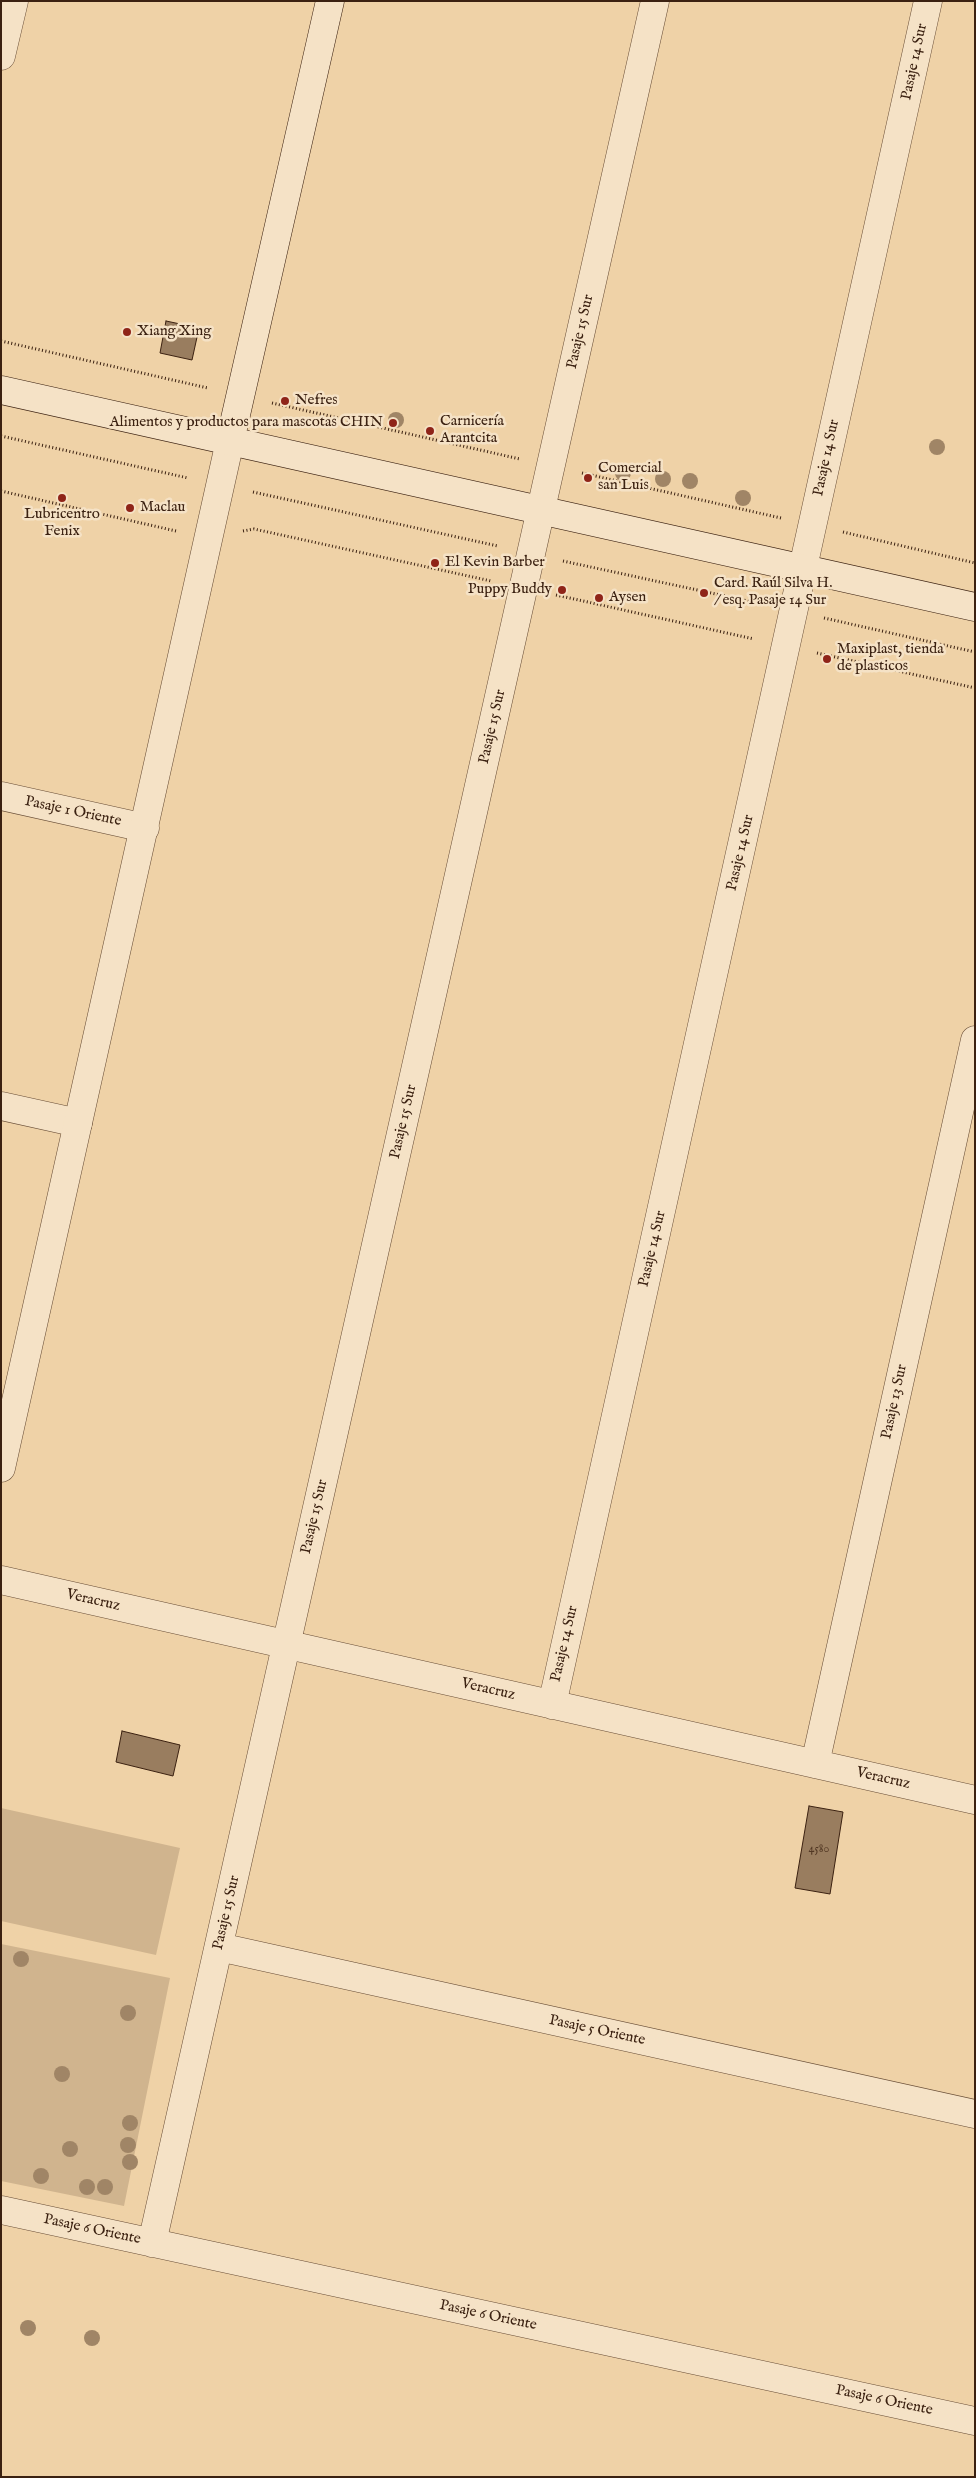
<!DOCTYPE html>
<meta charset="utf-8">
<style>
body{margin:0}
#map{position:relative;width:976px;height:2478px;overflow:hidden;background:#efd2a7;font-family:"IM FELL English",serif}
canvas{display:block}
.frame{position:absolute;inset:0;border:2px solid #3b2111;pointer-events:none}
</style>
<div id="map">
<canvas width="976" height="2478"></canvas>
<div class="frame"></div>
</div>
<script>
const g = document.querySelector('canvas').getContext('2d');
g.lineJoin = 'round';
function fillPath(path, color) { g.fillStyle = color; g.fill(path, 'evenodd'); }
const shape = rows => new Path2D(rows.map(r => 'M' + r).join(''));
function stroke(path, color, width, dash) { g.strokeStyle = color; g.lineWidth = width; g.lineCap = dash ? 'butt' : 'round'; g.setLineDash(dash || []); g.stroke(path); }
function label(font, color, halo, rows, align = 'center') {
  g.font = font + ' "IM FELL English",serif'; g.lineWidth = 5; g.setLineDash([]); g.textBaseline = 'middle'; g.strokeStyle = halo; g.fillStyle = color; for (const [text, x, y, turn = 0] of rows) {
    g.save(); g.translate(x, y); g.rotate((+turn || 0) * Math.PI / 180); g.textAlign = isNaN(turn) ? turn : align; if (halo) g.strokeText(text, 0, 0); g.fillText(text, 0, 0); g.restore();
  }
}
const green = shape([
 [1,1808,180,1848,156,1955,1,1921],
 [1,1944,170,1978,124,2206,1,2181]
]);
const building = shape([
 [166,321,199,328,192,360,160,353,166,321],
 [122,1731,180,1745,173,1776,116,1762,122,1731],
 [809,1806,843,1812,830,1894,795,1888,809,1806]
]);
const path = shape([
 [1,341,208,388],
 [272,403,520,459],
 [1,436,188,478],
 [582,473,781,518],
 [1,491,176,531],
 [253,492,498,546],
 [243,531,254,529,491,581],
 [843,532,975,563],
 [563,561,762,604],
 [556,595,754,639],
 [824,618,975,652],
 [817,653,975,688]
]);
const minor = shape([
 [1,56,14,1],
 [1,796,145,828],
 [1,1106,78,1123],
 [1,1580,975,1800],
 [552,1705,928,1],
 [815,1764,975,1040],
 [219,1947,975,2114],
 [1,2210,975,2421],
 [152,2243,655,1]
]);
const tertiary = shape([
 [1,1468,230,441]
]);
const secondary = shape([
 [1,390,975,607],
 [230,441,330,1]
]);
const trees = [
 [396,420],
 [937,447],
 [623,473],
 [663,479],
 [690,481],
 [743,498],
 [21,1959],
 [128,2013],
 [62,2074],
 [130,2123],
 [128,2145],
 [70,2149],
 [130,2162],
 [41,2176],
 [87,2187],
 [105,2187],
 [28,2328],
 [92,2338]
];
const markers = [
 [127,332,5,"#8f2418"],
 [285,401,5,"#8f2418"],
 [393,423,5,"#8f2418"],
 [430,431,5,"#8f2418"],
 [588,478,5,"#8f2418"],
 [62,498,5,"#8f2418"],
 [130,508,5,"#8f2418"],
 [435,563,5,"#8f2418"],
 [562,590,5,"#8f2418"],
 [704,593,5,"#8f2418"],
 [599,598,5,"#8f2418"],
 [827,659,5,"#8f2418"]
];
const numberNames = [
 ["4580",819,1850]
];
const streetNames = [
 ["Pasaje 14 Sur",915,62,-78],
 ["Pasaje 15 Sur",581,332,-77],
 ["Pasaje 14 Sur",827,458,-78],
 ["Pasaje 15 Sur",493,727,-77],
 ["Pasaje 1 Oriente",73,812,12],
 ["Pasaje 14 Sur",741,853,-77],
 ["Pasaje 15 Sur",404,1122,-77],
 ["Pasaje 14 Sur",653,1249,-77],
 ["Pasaje 13 Sur",895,1402,-78],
 ["Pasaje 15 Sur",315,1517,-77],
 ["Veracruz",93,1601,13],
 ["Pasaje 14 Sur",565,1644,-77],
 ["Veracruz",488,1690,13],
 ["Veracruz",883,1779,13],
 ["Pasaje 15 Sur",227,1913,-77],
 ["Pasaje 5 Oriente",597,2031,12],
 ["Pasaje 6 Oriente",92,2230,12],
 ["Pasaje 6 Oriente",488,2316,12],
 ["Pasaje 6 Oriente",884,2401,12]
];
const poiNames = [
 ["Xiang Xing",137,332],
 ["Nefres",295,401],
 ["Carnicería",440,422],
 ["Arantcita",440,439],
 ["Alimentos y productos para mascotas CHIN",383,423,"right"],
 ["Comercial",598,469],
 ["san Luis",598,486],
 ["Maclau",140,508],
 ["Lubricentro",62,515,"center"],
 ["Fenix",62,532,"center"],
 ["El Kevin Barber",445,563],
 ["Card. Raúl Silva H.",714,584],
 ["/ esq. Pasaje 14 Sur",714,601],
 ["Puppy Buddy",552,590,"right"],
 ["Aysen",609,598],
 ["Maxiplast, tienda",837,650],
 ["de plasticos",837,667]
];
fillPath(green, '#d0b48e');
fillPath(building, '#997d5f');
stroke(building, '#3b2111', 1);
stroke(minor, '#684d36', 29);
stroke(tertiary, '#684d36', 29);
stroke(secondary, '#3b2111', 29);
stroke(path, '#3b2111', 3, [1, 2.5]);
stroke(minor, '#f5e2c6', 28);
stroke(tertiary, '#f5e2c6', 28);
stroke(secondary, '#f5e2c6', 28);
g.fillStyle = '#a08566';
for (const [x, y] of trees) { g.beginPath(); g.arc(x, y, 8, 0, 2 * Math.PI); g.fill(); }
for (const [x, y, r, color] of markers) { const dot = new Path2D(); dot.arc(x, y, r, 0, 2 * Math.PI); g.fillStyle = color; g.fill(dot); stroke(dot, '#f5e2c6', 2); }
label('12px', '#523824', null, numberNames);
label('15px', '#3b2111', '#f5e2c6', streetNames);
label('15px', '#3b2111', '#f5e2c6', poiNames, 'left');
</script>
